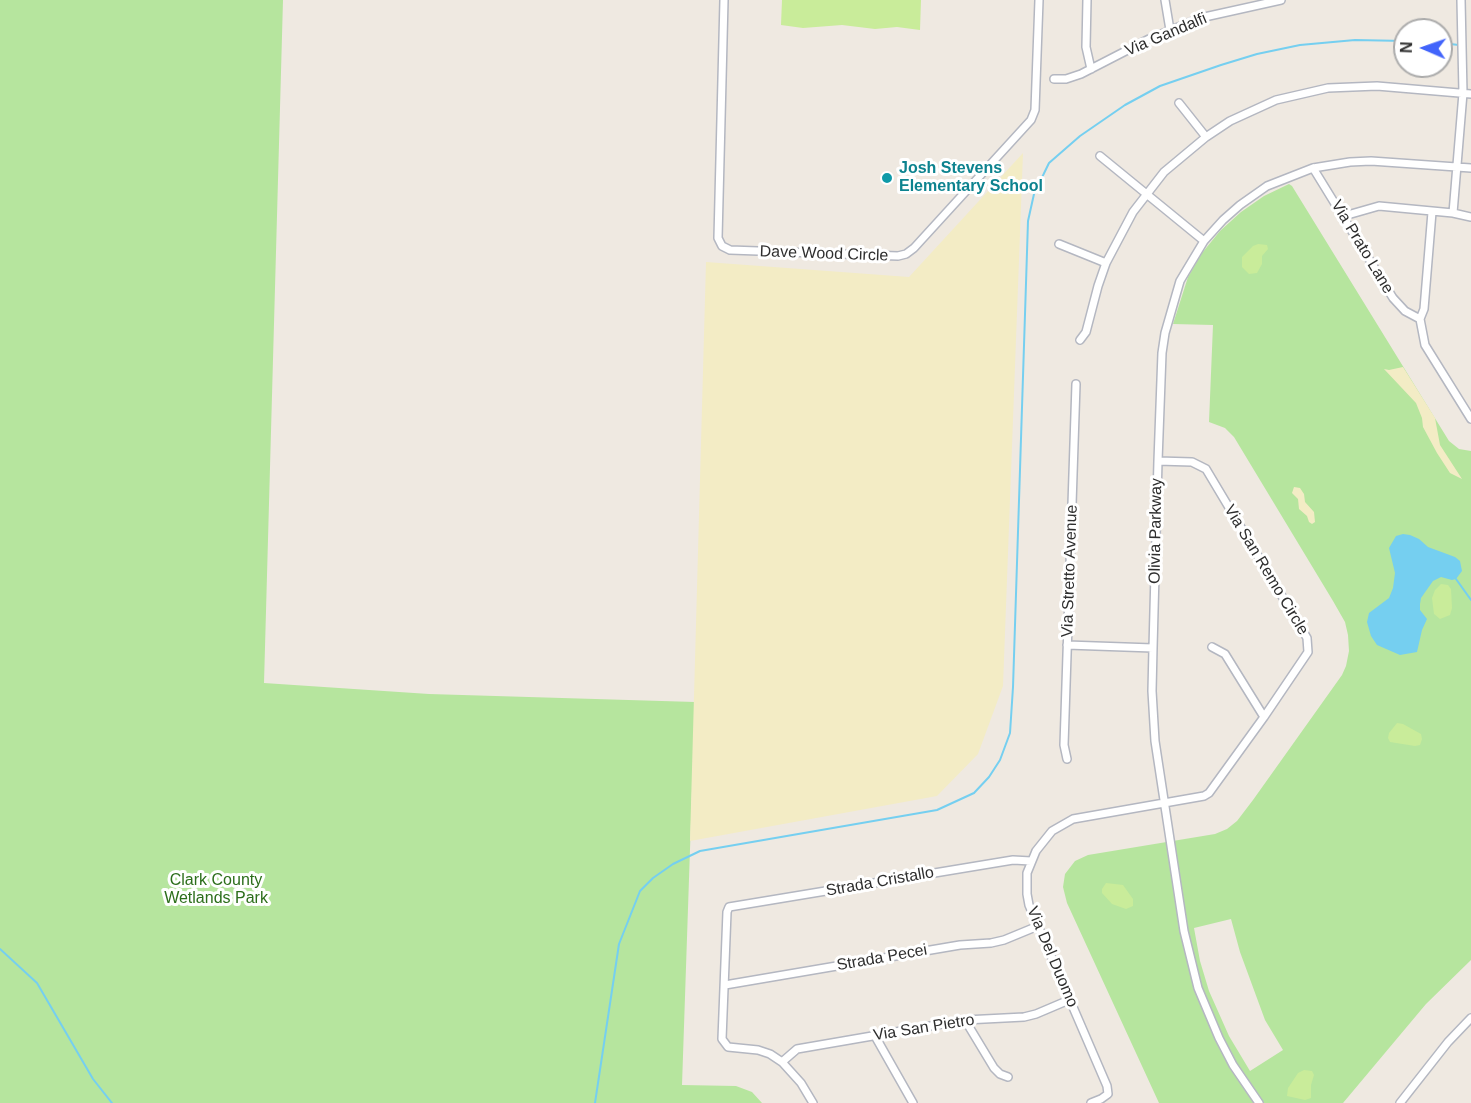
<!DOCTYPE html>
<style>
body{margin:0}
#map{position:relative;width:1471px;height:1103px;overflow:hidden;background:#efe9e1;font-family:Helvetica,sans-serif}
canvas{display:block}
.north{position:absolute;left:1393px;top:18px;width:60px;height:60px;box-sizing:border-box;background:#fff;border:2px solid #ababab;border-radius:50%;rotate:272deg;font-size:16px;font-weight:700;line-height:24px;text-align:center;color:#2e2e2e}
.north::after{content:'';display:block;margin:auto;width:21px;height:27px;background:#4264fb;clip-path:polygon(50% 0,100% 100%,50% 72%,0 100%)}
</style>
<div id="map">
<canvas width="1471" height="1103"></canvas>
<div class="north">N</div>
</div>
<script>
const g = document.querySelector('canvas').getContext('2d');
g.lineJoin = 'round';
function fillPath(path, color) { g.fillStyle = color; g.fill(path, 'evenodd'); }
const shape = rows => new Path2D(rows.map(r => 'M' + r).join(''));
function stroke(path, color, width, dash) { g.strokeStyle = color; g.lineWidth = width; g.lineCap = dash ? 'butt' : 'round'; g.setLineDash(dash || []); g.stroke(path); }
function label(font, color, halo, rows, align = 'center') {
  g.font = font + ' Helvetica,sans-serif'; g.lineWidth = 6; g.setLineDash([]); g.textBaseline = 'middle'; g.strokeStyle = halo; g.fillStyle = color; for (const [text, x, y, turn = 0] of rows) {
    g.save(); g.translate(x, y); g.rotate((+turn || 0) * Math.PI / 180); g.textAlign = isNaN(turn) ? turn : align; if (halo) g.strokeText(text, 0, 0); g.fillText(text, 0, 0); g.restore();
  }
}
const green = shape([
 [0,0,283,0,264,683,429,694,695,702,682,1085,736,1086,752,1092,762,1103,0,1103],
 [1289,184,1292,186,1449,441,1459,449,1471,451,1471,960,1426,1004,1343,1103,1159,1103,1067,903,1063,887,1065,874,1075,861,1088,855,1215,834,1227,829,1237,821,1253,800,1342,675,1346,666,1349,651,1348,635,1345,622,1333,601,1234,437,1225,428,1209,422,1213,325,1173,324,1188,277,1202,253,1220,231,1241,212,1264,196],
 [1231,919,1240,952,1265,1020,1283,1050,1250,1071,1229,1036,1209,991,1200,961,1194,928]
]);
const sand = shape([
 [1023,153,1003,686,978,754,937,796,690,841,706,262,909,277],
 [1403,367,1435,418,1440,445,1462,479,1450,473,1437,453,1423,427,1422,418,1416,403,1384,369,1389,370],
 [1294,487,1300,488,1304,494,1305,502,1314,512,1315,522,1312,524,1309,522,1307,516,1299,509,1298,499,1292,493]
]);
const pitch = shape([
 [782,0,921,0,920,30,897,27,875,29,842,25,803,28,781,25],
 [1258,244,1267,245,1268,249,1262,256,1262,264,1257,273,1249,274,1242,267,1242,257,1253,246],
 [1441,584,1448,585,1451,589,1452,608,1450,615,1440,619,1434,614,1432,598,1435,590],
 [1397,723,1403,724,1421,734,1422,739,1420,745,1415,746,1390,742,1388,738,1389,733],
 [1106,883,1123,885,1133,899,1133,906,1126,909,1112,904,1102,893,1102,889],
 [1304,1070,1312,1071,1314,1075,1311,1085,1311,1098,1305,1100,1287,1096,1288,1088,1298,1073]
]);
const water = shape([
 [1403,534,1410,535,1419,539,1428,547,1455,557,1460,561,1462,571,1456,579,1452,580,1441,577,1433,581,1421,598,1420,604,1420,610,1427,619,1422,630,1417,652,1400,655,1377,645,1371,636,1367,622,1369,613,1389,598,1393,588,1395,573,1389,548,1396,536]
]);
const stream = shape([
 [1441,43,1459,45],
 [1456,579,1471,600],
 [0,949,37,983,93,1079,112,1103],
 [595,1103,619,944,640,891,653,878,673,864,700,851,937,810,974,793,989,777,1000,760,1010,733,1013,687,1028,221,1034,194,1049,163,1080,136,1125,105,1160,86,1221,65,1257,54,1300,45,1355,40,1405,41]
]);
const minor = shape([
 [724,0,718,238,722,246,730,250,898,256,906,254,914,248,1031,120,1035,110,1039,0],
 [1087,0,1086,47,1091,69],
 [1165,0,1170,30],
 [1054,79,1066,79,1081,74,1149,39,1200,18,1281,0],
 [1179,103,1206,137],
 [1100,156,1204,241],
 [1313,168,1393,298,1405,311,1420,319],
 [1453,213,1463,93,1461,0],
 [1344,216,1379,206,1453,213,1471,217],
 [1059,244,1106,263],
 [1420,319,1425,345,1471,419],
 [1420,319,1424,309,1432,212],
 [1080,340,1086,332,1098,286,1106,263,1133,212,1164,172,1206,137,1230,121,1276,100,1328,88,1377,86,1471,94],
 [1067,645,1153,648],
 [1212,647,1225,654,1264,717],
 [1067,759,1064,745,1076,384],
 [725,985,960,945,991,943,1004,940,1038,926],
 [965,1020,994,1068,1000,1074,1008,1077],
 [875,1036,913,1103],
 [782,1062,797,1049,965,1020,1024,1017,1036,1014,1069,1000],
 [813,1103,801,1083,782,1062,770,1054,758,1050,728,1047,722,1039,727,912,729,907,1013,860,1031,861],
 [1091,1103,1101,1099,1108,1094,1107,1086,1029,905,1027,894,1027,873,1036,851,1052,831,1073,819,1204,796,1209,793,1264,717,1308,652,1307,638,1206,469,1192,462,1158,461],
 [1259,1103,1233,1065,1219,1038,1198,988,1184,931,1155,741,1152,691,1153,648,1158,461,1162,353,1165,333,1180,281,1204,241,1223,220,1240,205,1267,186,1313,168,1350,162,1371,161,1471,168],
 [1400,1103,1448,1042,1471,1018]
]);
const markers = [
 [887,178,6,"#0f9aa8"]
];
const streetNames = [
 ["Via Gandalfi",1166,35,-23],
 ["Via Prato Lane",1362,247,59],
 ["Dave Wood Circle",824,254,2],
 ["Olivia Parkway",1156,531,-89],
 ["Via San Remo Circle",1266,570,59],
 ["Via Stretto Avenue",1070,571,-88],
 ["Strada Cristallo",880,882,-10],
 ["Via Del Duomo",1052,957,67],
 ["Strada Pecei",882,958,-10],
 ["Via San Pietro",924,1028,-9]
];
const cultureNames = [
 ["Josh Stevens",899,169],
 ["Elementary School",899,187]
];
const parkNames = [
 ["Clark County",216,881],
 ["Wetlands Park",216,899]
];
fillPath(green, '#b6e59e');
fillPath(sand, '#f3ecc5');
fillPath(pitch, '#c9ec9a');
fillPath(water, '#75cff0');
stroke(stream, '#75cff0', 2);
stroke(minor, '#b4b7c1', 10);
stroke(minor, '#fff', 7);
for (const [x, y, r, color] of markers) { const dot = new Path2D(); dot.arc(x, y, r, 0, 2 * Math.PI); g.fillStyle = color; g.fill(dot); stroke(dot, '#fff', 2); }
label('16px', '#2e2e2e', '#fff', streetNames);
label('bold 16px', '#0d838f', '#fff', cultureNames, 'left');
label('16px', '#2c6e1b', '#fff', parkNames);
</script>
